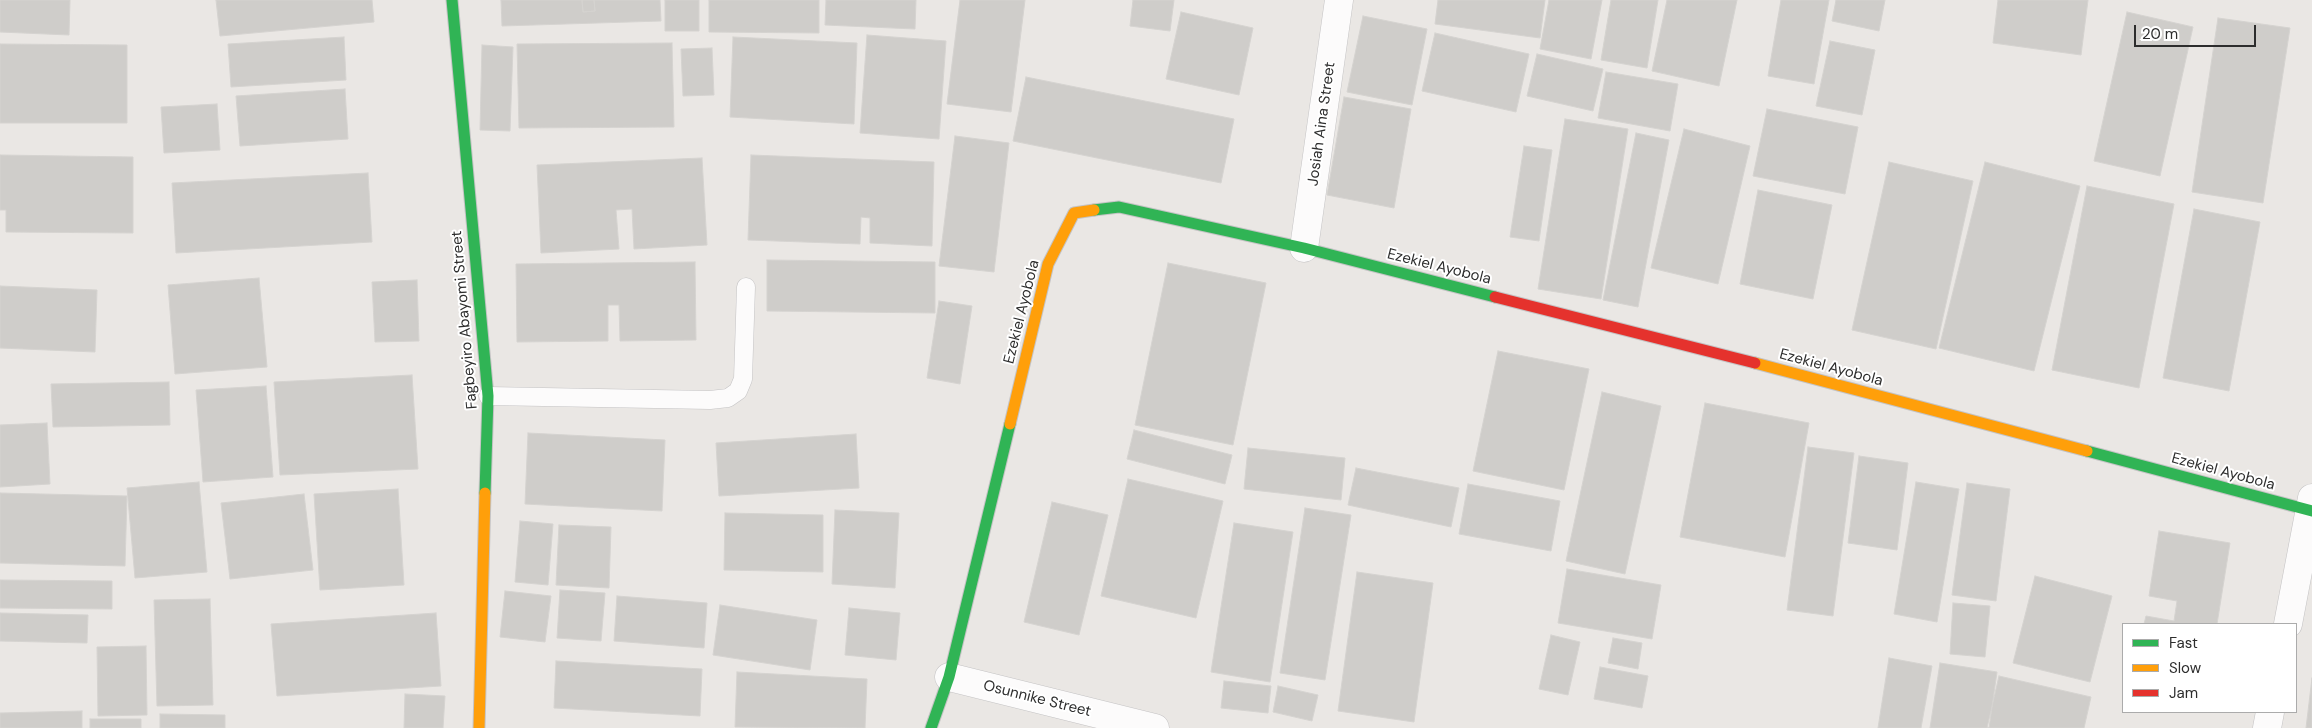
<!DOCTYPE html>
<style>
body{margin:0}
#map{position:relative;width:2312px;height:728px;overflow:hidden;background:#eae7e4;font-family:"DM Sans",sans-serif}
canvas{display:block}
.legend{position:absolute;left:2122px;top:623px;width:175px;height:90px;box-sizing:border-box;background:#fff;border:1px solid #ababab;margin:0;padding:6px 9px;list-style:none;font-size:15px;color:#2d2d2d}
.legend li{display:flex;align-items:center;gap:10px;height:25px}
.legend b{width:25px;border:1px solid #ababab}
.scale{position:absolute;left:2134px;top:25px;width:122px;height:22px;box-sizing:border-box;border:2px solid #2d2d2d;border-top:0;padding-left:6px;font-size:15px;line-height:18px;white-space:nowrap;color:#2d2d2d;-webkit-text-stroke:4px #fff;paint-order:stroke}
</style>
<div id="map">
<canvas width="2312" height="728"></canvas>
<ul class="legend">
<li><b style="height:6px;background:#30b455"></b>Fast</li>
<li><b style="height:6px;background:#ff9f0a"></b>Slow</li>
<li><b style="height:6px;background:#e5322d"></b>Jam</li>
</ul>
<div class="scale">20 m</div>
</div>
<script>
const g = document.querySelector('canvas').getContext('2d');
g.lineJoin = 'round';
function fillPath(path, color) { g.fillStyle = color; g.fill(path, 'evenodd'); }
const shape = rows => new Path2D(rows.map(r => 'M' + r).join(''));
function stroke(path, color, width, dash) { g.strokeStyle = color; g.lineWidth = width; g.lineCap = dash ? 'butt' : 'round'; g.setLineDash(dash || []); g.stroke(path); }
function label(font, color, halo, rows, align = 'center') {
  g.font = font + ' "DM Sans",sans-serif'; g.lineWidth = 4; g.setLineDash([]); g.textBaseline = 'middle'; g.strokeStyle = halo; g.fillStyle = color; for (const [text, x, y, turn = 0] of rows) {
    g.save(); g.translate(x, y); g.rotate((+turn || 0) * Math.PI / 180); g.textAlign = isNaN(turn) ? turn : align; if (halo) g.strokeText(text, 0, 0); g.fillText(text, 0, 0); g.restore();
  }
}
const building = shape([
 [0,0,70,0,69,35,0,32,0,0],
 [216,0,372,0,374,22,220,36,216,0],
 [501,0,582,0,583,12,595,11,594,0,660,0,661,21,502,26,501,0],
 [582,0,594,0,595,11,583,12,582,0],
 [665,0,699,0,699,31,665,31,665,0],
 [709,0,819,0,819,33,709,32,709,0],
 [826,0,916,0,915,29,825,25,826,0],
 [960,0,1025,0,1011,112,947,104,960,0],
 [1133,0,1174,0,1170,31,1130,26,1133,0],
 [1438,0,1545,0,1540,38,1435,24,1438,0],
 [1549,0,1602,0,1591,59,1540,49,1549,0],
 [1611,0,1658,0,1647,68,1601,60,1611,0],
 [1667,0,1737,0,1719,86,1652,71,1667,0],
 [1781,0,1829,0,1814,84,1768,76,1781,0],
 [1836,0,1885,0,1879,31,1832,21,1836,0],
 [1998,0,2088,0,2081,55,1993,43,1998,0],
 [1181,12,1253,28,1239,95,1166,79,1181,12],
 [2127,12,2193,27,2160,176,2094,161,2127,12],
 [1363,16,1427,29,1412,105,1347,92,1363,16],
 [2218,18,2290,28,2263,203,2192,192,2218,18],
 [1435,33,1529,54,1516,112,1422,91,1435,33],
 [867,35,946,41,939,139,860,133,867,35],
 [344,37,346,80,231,87,228,44,344,37],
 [733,37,857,43,854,124,730,117,733,37],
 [1830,41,1875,50,1862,115,1816,106,1830,41],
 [672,43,674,127,519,128,517,44,672,43],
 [0,44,127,45,127,123,0,123,0,44],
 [482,45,513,47,510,131,480,130,482,45],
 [712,48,714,95,683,96,681,49,712,48],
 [1537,54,1603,69,1593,111,1527,96,1537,54],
 [1606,72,1678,84,1670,131,1598,118,1606,72],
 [1026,77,1234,119,1221,183,1013,141,1026,77],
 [345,89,348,139,240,146,236,96,345,89],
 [1344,97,1411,109,1394,208,1327,195,1344,97],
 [217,104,220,150,164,153,161,107,217,104],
 [1767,109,1858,127,1845,194,1753,176,1767,109],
 [1565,119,1628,129,1601,299,1538,289,1565,119],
 [1684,129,1750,146,1718,284,1651,268,1684,129],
 [1636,133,1669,140,1638,307,1603,300,1636,133],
 [955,136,1009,143,994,272,939,266,955,136],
 [1524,146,1552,150,1539,241,1510,237,1524,146],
 [0,155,133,157,133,233,6,232,6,210,0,210,0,155],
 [751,155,934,162,932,246,870,243,870,218,861,217,860,244,748,240,751,155],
 [702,158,707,245,634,249,632,209,616,210,619,249,541,253,537,165,702,158],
 [1889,162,1973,181,1936,349,1852,330,1889,162],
 [1985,162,2080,186,2034,371,1939,348,1985,162],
 [368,173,372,242,176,253,172,183,368,173],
 [2087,186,2174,204,2139,388,2052,370,2087,186],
 [1758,190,1832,205,1813,299,1740,284,1758,190],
 [2194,209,2260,222,2229,391,2163,378,2194,209],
 [767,260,935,262,935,313,767,311,767,260],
 [695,262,696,340,620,341,619,305,608,305,608,341,517,342,516,264,695,262],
 [1168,263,1266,283,1233,445,1135,425,1168,263],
 [259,278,267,367,175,374,168,285,259,278],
 [417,280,419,341,375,342,372,282,417,280],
 [0,286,97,290,95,352,0,348,0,286],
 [939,301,972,306,960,384,927,378,939,301],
 [1498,351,1589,369,1564,490,1473,471,1498,351],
 [412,375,418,469,280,475,274,382,412,375],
 [169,382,170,425,53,427,51,384,169,382],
 [266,386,273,477,203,482,196,390,266,386],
 [1602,392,1661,406,1625,574,1566,561,1602,392],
 [1705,403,1809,423,1785,557,1680,537,1705,403],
 [47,423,50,484,0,487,0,425,47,423],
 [1134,430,1232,455,1225,484,1127,459,1134,430],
 [528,433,665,440,662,511,525,504,528,433],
 [856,434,859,488,719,496,716,443,856,434],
 [1808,447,1854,453,1833,616,1787,610,1808,447],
 [1248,448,1345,458,1341,500,1244,489,1248,448],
 [1859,456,1908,463,1897,550,1848,543,1859,456],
 [1356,468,1459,488,1451,527,1348,505,1356,468],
 [1128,479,1223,501,1196,618,1101,596,1128,479],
 [199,482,207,572,135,578,127,488,199,482],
 [1916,482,1959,489,1937,622,1894,614,1916,482],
 [1967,483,2010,489,1996,601,1952,595,1967,483],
 [1468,484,1560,501,1551,551,1459,534,1468,484],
 [398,489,404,585,320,590,314,494,398,489],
 [0,493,127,496,125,566,0,563,0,493],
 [304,494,313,570,230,579,221,503,304,494],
 [1052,502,1108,515,1079,635,1024,622,1052,502],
 [1305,508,1351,515,1325,680,1280,673,1305,508],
 [835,510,899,513,895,588,832,584,835,510],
 [725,513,823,515,823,572,724,570,725,513],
 [520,521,553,524,548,585,515,582,520,521],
 [1234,523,1293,532,1270,682,1211,672,1234,523],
 [559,525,611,527,609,588,556,585,559,525],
 [2159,531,2230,543,2217,624,2144,624,2146,616,2174,621,2177,601,2149,596,2159,531],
 [1567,569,1661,585,1652,639,1558,623,1567,569],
 [1357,572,1433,583,1414,722,1338,711,1357,572],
 [2035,576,2112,596,2090,682,2013,663,2035,576],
 [0,580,112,581,112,609,0,608,0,580],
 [560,590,605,593,601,641,557,638,560,590],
 [505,591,551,596,545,642,500,637,505,591],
 [617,596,707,603,704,648,614,641,617,596],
 [210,599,213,705,157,706,154,600,210,599],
 [1953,603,1990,606,1985,657,1950,654,1953,603],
 [720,605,817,620,810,670,713,655,720,605],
 [849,608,900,613,896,660,845,655,849,608],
 [0,613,88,615,87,643,0,641,0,613],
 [436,613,441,686,277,696,271,624,436,613],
 [1551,635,1580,642,1568,695,1539,689,1551,635],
 [1613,638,1642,643,1638,669,1608,663,1613,638],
 [146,646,147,715,98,716,97,647,146,646],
 [1889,658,1932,666,1921,728,1878,728,1889,658],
 [556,661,702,669,700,716,554,708,556,661],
 [1940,663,1997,672,1989,728,1930,728,1940,663],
 [1600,667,1648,676,1642,708,1594,699,1600,667],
 [737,672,867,679,865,728,735,727,737,672],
 [1999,676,2091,697,2084,728,1987,728,1999,676],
 [2312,678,2312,728,2306,728,2312,678],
 [1224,681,1271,686,1268,713,1221,708,1224,681],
 [1278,686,1318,695,1312,721,1273,712,1278,686],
 [405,694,445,696,443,728,404,728,405,694],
 [82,711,82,728,0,728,0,713,82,711],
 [160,714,225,715,225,728,160,728,160,714],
 [90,719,141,719,141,728,90,728,90,719]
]);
const lane = shape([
 [488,396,710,400,728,398,738,391,743,379,746,287]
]);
const street = shape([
 [1304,248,1339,0],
 [2288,624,2312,498],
 [949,677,1155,728],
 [2267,728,2270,712]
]);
const fast = shape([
 [452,0,488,396,485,493],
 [1094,210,1119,207,1304,248,1495,297],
 [2087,451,2312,511],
 [931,728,949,677,1010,424]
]);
const slow = shape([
 [1755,363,2087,451],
 [1010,424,1048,264,1074,213,1094,210],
 [479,728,485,493]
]);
const jam = shape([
 [1495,297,1755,363]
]);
const streetNames = [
 ["Josiah Aina Street",1322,124,-82],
 ["Ezekiel Ayobola",1439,267,14],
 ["Ezekiel Ayobola",1022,312,-76],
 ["Fagbeyiro Abayomi Street",465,320,-95],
 ["Ezekiel Ayobola",1831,368,15],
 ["Ezekiel Ayobola",2223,472,15],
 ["Osunnike Street",1037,699,14]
];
fillPath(building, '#cfcdca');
stroke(building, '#d5d3d0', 1);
stroke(lane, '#c4c3c4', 19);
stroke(street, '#c4c3c4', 29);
stroke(fast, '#c4c3c4', 13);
stroke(slow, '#c4c3c4', 13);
stroke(jam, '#c4c3c4', 13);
stroke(lane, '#fcfbfb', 18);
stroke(street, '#fcfbfb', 28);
stroke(fast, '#30b455', 11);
stroke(slow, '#ff9f0a', 11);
stroke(jam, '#e5322d', 11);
label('15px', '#2d2d2d', '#fff', streetNames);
</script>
